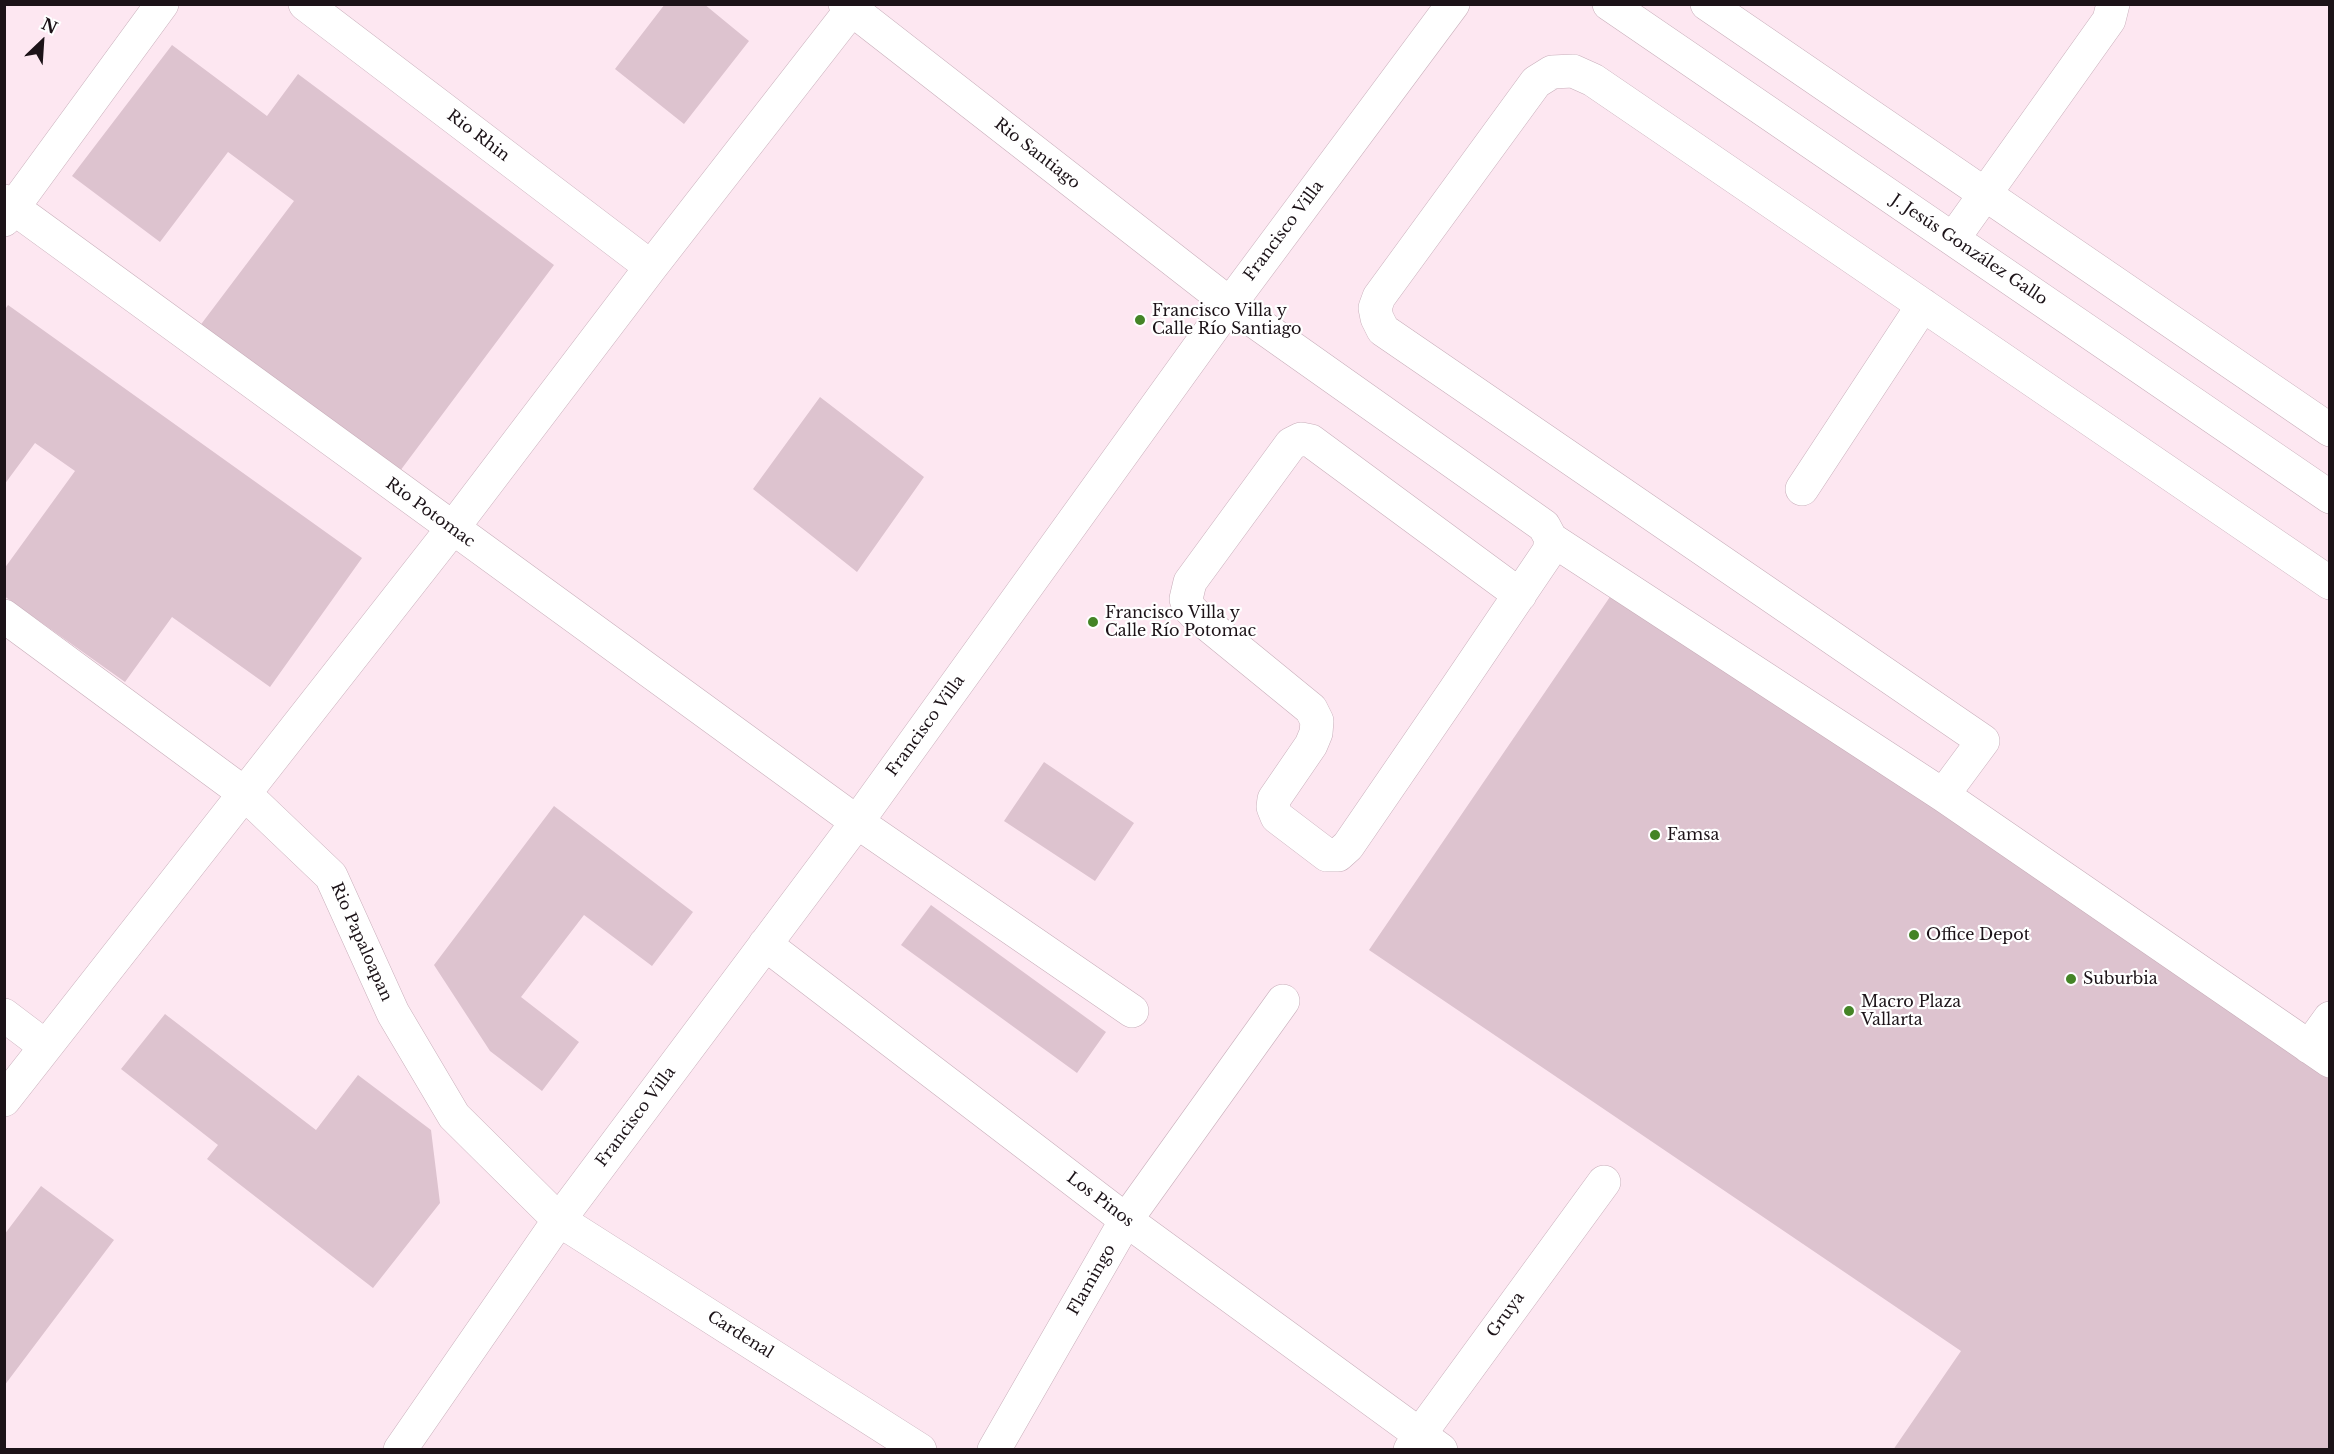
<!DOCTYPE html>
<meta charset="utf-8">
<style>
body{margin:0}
#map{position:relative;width:2334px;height:1454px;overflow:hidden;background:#fde7f1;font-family:"Libre Baskerville",serif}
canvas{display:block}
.frame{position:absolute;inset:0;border:6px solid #1c1318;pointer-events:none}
.north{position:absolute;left:12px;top:12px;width:60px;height:60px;-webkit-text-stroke:4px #fff;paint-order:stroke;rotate:25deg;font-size:16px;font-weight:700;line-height:24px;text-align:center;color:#1c1318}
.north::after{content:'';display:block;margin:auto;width:21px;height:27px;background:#1c1318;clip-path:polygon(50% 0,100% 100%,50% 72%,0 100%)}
</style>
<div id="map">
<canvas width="2334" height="1454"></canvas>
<div class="frame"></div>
<div class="north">N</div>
</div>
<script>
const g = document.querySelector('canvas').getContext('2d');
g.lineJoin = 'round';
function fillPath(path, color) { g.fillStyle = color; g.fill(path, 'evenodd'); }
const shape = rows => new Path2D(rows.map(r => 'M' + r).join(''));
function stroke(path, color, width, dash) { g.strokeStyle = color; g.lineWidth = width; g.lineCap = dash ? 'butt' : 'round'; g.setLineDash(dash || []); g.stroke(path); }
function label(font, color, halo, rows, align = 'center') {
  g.font = font + ' "Libre Baskerville",serif'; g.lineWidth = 4.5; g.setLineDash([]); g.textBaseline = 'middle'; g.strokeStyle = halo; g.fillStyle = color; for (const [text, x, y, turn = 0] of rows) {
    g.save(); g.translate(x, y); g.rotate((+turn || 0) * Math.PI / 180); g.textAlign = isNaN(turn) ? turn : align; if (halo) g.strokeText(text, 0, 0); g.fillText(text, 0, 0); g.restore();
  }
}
const building = shape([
 [665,4,704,4,749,41,684,124,615,69],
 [172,45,267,116,298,74,554,265,397,475,199,327,294,201,228,152,160,242,72,176],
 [8,305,362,558,270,687,172,617,125,682,4,596,4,569,75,471,35,443,4,485,4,311],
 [820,397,924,477,857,572,753,489],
 [1616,588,2330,1073,2330,1450,1893,1450,1961,1351,1369,950],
 [1044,762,1134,823,1095,881,1004,821],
 [554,806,693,912,652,966,584,915,521,997,579,1042,542,1091,490,1051,434,965],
 [931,905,1106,1032,1077,1073,901,945],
 [165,1014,316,1130,358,1075,431,1130,440,1203,373,1288,207,1159,218,1145,121,1069],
 [41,1186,114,1240,4,1386,4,1235]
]);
const minor = shape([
 [305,4,651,267],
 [845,4,1230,304,1544,526,1551,539,1549,551,1455,690,1348,846,1338,855,1327,855,1277,817,1273,807,1274,799,1311,745,1316,733,1317,721,1311,709,1196,615,1189,608,1186,599,1190,582,1291,444,1301,439,1311,441,1520,595],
 [1609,4,2330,497],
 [1707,4,2330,430],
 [4,201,857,822,1132,1011],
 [4,220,162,4],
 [1953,239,2109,20,2113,4],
 [1802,489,1923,305],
 [1551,539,1943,795],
 [2330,583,1593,80,1573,71,1552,72,1536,82,1379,297,1375,308,1377,318,1383,330,1983,741,1943,795,2330,1061],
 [4,616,244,793,331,876,393,1013,454,1116,559,1220,920,1450],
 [765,944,1126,1220,1441,1450],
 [4,1015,45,1046],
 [2309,1047,2330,1018],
 [4,1100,452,529,651,267,851,10],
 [400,1450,559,1220,857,822,1230,304,1453,4],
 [994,1450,1126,1220,1283,1001],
 [1410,1450,1420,1434,1604,1182]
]);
const markers = [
 [1140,320,6,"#448426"],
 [1093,622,6,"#448426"],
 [1655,835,6,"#448426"],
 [1914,935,6,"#448426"],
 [2071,979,6,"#448426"],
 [1849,1011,6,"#448426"]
];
const streetNames = [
 ["Rio Rhin",478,136,37],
 ["Rio Santiago",1037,154,38],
 ["Francisco Villa",1284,231,-53],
 ["J. Jesús González Gallo",1969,250,34],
 ["Rio Potomac",430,513,36],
 ["Francisco Villa",926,726,-54],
 ["Rio Papaloapan",361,942,66],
 ["Francisco Villa",636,1117,-53],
 ["Los Pinos",1100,1200,37],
 ["Flamingo",1092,1280,-60],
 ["Gruya",1506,1315,-54],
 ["Cardenal",740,1335,32]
];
const poiNames = [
 ["Francisco Villa y",1152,311],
 ["Calle Río Santiago",1152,329],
 ["Francisco Villa y",1105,613],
 ["Calle Río Potomac",1105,631],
 ["Famsa",1667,835],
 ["Office Depot",1926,935],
 ["Suburbia",2083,979],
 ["Macro Plaza",1861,1002],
 ["Vallarta",1861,1020]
];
fillPath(building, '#ddc3cf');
stroke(minor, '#c8aeba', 34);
stroke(minor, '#fff', 33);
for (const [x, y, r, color] of markers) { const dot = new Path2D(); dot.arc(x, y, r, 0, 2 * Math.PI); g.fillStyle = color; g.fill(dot); stroke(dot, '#fff', 2); }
label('16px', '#1c1318', '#fff', streetNames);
label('16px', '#1c1318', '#fff', poiNames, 'left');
</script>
